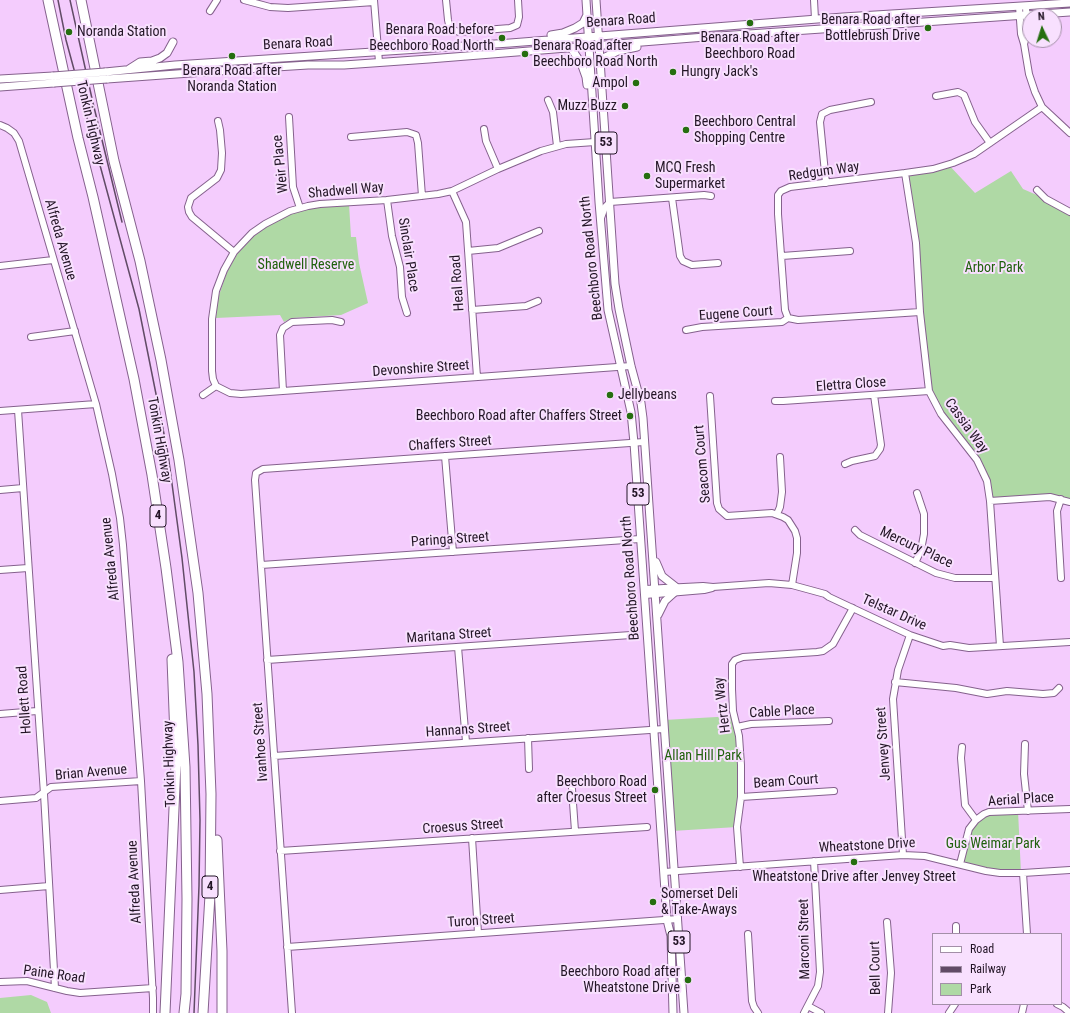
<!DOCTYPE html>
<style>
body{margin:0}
#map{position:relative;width:1070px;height:1013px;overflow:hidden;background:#f4ccfd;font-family:"Roboto Condensed",sans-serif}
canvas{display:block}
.legend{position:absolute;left:932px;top:933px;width:130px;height:72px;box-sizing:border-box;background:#f8e0fe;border:1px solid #a38fa8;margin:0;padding:5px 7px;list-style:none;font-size:12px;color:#231526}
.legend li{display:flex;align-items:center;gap:8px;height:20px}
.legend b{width:20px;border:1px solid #a38fa8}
.north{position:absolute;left:1022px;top:8px;width:40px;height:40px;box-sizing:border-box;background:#f8e0fe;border:1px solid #a38fa8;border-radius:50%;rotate:356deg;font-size:11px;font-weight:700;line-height:16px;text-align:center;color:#231526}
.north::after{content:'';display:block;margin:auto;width:14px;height:18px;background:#256e0f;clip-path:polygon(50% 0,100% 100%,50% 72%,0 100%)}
</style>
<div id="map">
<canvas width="1070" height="1013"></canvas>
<ul class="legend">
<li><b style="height:5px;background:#fff"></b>Road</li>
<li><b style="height:5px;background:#614b66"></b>Railway</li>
<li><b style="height:11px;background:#afd9a5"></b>Park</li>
</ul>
<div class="north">N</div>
</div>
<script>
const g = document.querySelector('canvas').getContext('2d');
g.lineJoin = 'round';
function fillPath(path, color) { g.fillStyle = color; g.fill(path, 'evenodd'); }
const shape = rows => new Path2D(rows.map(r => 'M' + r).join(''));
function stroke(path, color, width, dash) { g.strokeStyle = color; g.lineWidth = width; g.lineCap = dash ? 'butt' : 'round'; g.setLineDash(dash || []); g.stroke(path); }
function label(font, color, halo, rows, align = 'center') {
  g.font = font + ' "Roboto Condensed",sans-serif'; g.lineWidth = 4; g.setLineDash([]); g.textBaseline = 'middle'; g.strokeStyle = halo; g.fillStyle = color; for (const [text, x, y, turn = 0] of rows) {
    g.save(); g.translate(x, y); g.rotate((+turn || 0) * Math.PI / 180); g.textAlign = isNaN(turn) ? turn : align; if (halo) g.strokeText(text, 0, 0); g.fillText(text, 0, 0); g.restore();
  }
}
const green = shape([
 [948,164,975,193,1011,171,1023,189,1046,199,1070,212,1070,502,1061,499,990,501,984,474,932,398,916,243,905,173],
 [349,204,351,237,356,237,359,263,368,303,341,315,292,318,284,322,280,315,216,318,217,301,227,272,237,254,254,236,267,226,284,217,302,210,321,206],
 [734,716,740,745,737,827,672,831,664,720],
 [1018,811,1021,873,1000,873,960,864,967,834,984,814],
 [31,995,47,1002,51,1013,0,1013,0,998]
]);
const minor = shape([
 [244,0,270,7,288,8,374,2],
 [374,0,379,62],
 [446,0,448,20,450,29,459,32,510,28,517,25,519,17,518,0],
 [814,0,815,19],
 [1019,6,1021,34,1024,44,1029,74,1035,92,1042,107,1070,133],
 [210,11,217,0],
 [1024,44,1027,34,1026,6],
 [936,96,958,92,964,95,975,122,990,143],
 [548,100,553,112,557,146],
 [289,117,293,187,300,208],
 [218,121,220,130,222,153,221,170,217,178,191,198,188,207,189,212,192,217,234,252],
 [0,125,7,128,14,133,19,141,96,404,112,474,120,518,123,545,141,781,153,998,153,1013],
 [484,129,486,141,498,169],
 [351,137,407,132,416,135,418,143,422,196],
 [905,173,916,243,920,312,929,391,941,414,977,460,987,481,990,501,1000,646],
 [826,183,820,122,822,114,830,110,871,102],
 [1037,190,1046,199,1070,212],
 [452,191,466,222,477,377],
 [672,198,680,256,683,261,692,265,718,263],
 [387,200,392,236,400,267,402,297,407,313],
 [610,202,704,195,711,196],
 [601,218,605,207,610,202],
 [468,251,498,248,539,231],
 [782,256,850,251],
 [0,266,53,260],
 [472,310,526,306,538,301],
 [920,312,798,320,788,318,785,310,778,214,778,195,781,191,790,187,905,173,933,169,953,163,974,154,1042,107],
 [686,330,702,327,782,322,788,318],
 [31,337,75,331],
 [216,386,213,379,212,371,212,319,216,291,224,270,234,252,252,233,265,224,290,211,308,206,320,204,387,200,438,194,452,191,498,169,541,151,566,144,595,142],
 [216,386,230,393,241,394,631,366],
 [283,391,280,335,283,328,292,322,332,320,341,322],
 [203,395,216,386],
 [710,396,717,503,719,509,727,516,772,513,783,517,788,520,795,531,797,538,797,553,792,585],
 [775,401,783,401,929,391],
 [18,410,44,794,55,988],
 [0,411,96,404],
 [445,456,453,552],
 [845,464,852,461,875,456,880,449,881,445,874,395],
 [0,490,23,488],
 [1061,499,1057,511,1061,578],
 [990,501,1050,497,1070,502],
 [777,514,780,507,782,492,780,457],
 [855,530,860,535,936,573,955,578,995,578],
 [915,563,921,550,924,534,924,514,917,493],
 [261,565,640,539],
 [0,570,28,568],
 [645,589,703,586,713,587,769,583,792,585,825,594,829,597,910,635,943,646,950,645,969,648,1070,642],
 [645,595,704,590,712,588],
 [458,647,466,742],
 [267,660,631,635],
 [895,682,956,688,987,694,1007,691,1043,694,1054,693,1059,688],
 [0,714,37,711],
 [737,727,751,724,829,721],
 [528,738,529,769],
 [1025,744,1024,774,1028,811],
 [962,747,961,758,965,805,976,820],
 [274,756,664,729],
 [572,789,575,831],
 [741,797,834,791],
 [0,801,36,798,51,787,141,781],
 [472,838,478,933],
 [280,851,647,827],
 [903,855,893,699,898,670,910,635],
 [960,864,969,829,976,820,984,814,989,812,1070,809],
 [740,867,737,827,741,797,741,765,739,736,733,711,732,689,732,664,735,660,743,657,817,652,823,651,833,644,853,608],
 [664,872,903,855,925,856,986,871,1000,873,1023,873,1070,870],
 [1023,873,1027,934],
 [0,890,49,886],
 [887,922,891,973,888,1013],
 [956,926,956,934],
 [748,934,752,1001,754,1007,758,1013],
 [287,947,678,919],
 [0,982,27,981,67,991,80,993,153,988],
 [1057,1004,1063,1007,1070,1013],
 [808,1006,821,1013],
 [292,1013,255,480,256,473,263,469,644,442],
 [804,1013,818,986,820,972,814,861],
 [949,1013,955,1004],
 [1022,1013,1024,1004]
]);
const major = shape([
 [586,0,599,202,608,310,631,412,634,443,667,920,671,936,673,1013],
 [596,0,615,284,619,309,631,366,641,403,643,418,684,1013],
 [551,35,563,33,575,28,583,23,587,15],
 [571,48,581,63,586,77,587,85],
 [600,63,603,58,618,51,637,47],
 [129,69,140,62,152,61,160,58,167,53,173,42],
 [105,72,175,65,510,43,843,17,1070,3],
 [0,79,53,76],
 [107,79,260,68,308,65,344,65,429,59,705,37,1070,12],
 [0,87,54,83],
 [656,562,662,576,676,587],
 [658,615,665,601,675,592]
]);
const highway = shape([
 [48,0,78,138,93,197,134,379,152,475,166,568,178,662,185,767,187,899,186,994,184,1013],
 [81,0,114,161,140,261,161,360,179,460,198,593,207,694,211,794,210,895,203,1013],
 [217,840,222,951,222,1013],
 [165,1013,176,763,172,659]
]);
const rail = shape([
 [58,0,66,40,139,309,168,454,182,558,194,672,198,745,200,820,199,886,194,1013],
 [70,0,93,103,122,222]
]);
const majorBridge = shape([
 [53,76,105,72],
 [54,83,107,79]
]);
const markers = [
 [750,23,4,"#256e0f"],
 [928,28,4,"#256e0f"],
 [69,32,4,"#256e0f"],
 [502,38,4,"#256e0f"],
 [525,54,4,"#256e0f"],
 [232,56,4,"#256e0f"],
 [673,72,4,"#256e0f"],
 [636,83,4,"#256e0f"],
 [625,106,4,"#256e0f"],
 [686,130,4,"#256e0f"],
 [647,176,4,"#256e0f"],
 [610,395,4,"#256e0f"],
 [630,416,4,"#256e0f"],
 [655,790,4,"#256e0f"],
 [854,862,4,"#256e0f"],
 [653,902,4,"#256e0f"],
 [688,980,4,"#256e0f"]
];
const shields = [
 [606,143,22],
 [638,494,22],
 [158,516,16],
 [210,887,16],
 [679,942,22]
];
const shieldNames = [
 ["53",606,143],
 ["53",638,494],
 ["4",158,516],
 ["4",210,887],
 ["53",679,942]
];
const poiNames = [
 ["Benara Road after",920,20],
 ["Bottlebrush Drive",920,36],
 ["Benara Road before",494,30],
 ["Beechboro Road North",494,46],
 ["Noranda Station",77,32,"left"],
 ["Benara Road after",750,38,"center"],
 ["Beechboro Road",750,54,"center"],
 ["Benara Road after",533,46,"left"],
 ["Beechboro Road North",533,62,"left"],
 ["Benara Road after",232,71,"center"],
 ["Noranda Station",232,87,"center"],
 ["Hungry Jack's",681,72,"left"],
 ["Ampol",628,83],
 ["Muzz Buzz",617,106],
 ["Beechboro Central",694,122,"left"],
 ["Shopping Centre",694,138,"left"],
 ["MCQ Fresh",655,168,"left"],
 ["Supermarket",655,184,"left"],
 ["Jellybeans",618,395,"left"],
 ["Beechboro Road after Chaffers Street",622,416],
 ["Beechboro Road",647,782],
 ["after Croesus Street",647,798],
 ["Wheatstone Drive after Jenvey Street",854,877,"center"],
 ["Somerset Deli",661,894,"left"],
 ["& Take-Aways",661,910,"left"],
 ["Beechboro Road after",680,972],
 ["Wheatstone Drive",680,988]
];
const streetNames = [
 ["Benara Road",621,21,-4],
 ["Benara Road",298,44,-3],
 ["Tonkin Highway",90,123,77],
 ["Weir Place",281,164,-96],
 ["Redgum Way",824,172,-8],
 ["Shadwell Way",346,191,-5],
 ["Alfreda Avenue",60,240,74],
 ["Sinclair Place",408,255,81],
 ["Beechboro Road North",592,258,-96],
 ["Heal Road",458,283,-94],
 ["Eugene Court",736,314,-4],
 ["Devonshire Street",421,369,-4],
 ["Elettra Close",851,385,-4],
 ["Cassia Way",966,426,54],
 ["Tonkin Highway",159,440,80],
 ["Chaffers Street",450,444,-4],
 ["Seacom Court",703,464,-95],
 ["Paringa Street",450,540,-4],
 ["Mercury Place",916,548,25],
 ["Alfreda Avenue",111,559,-96],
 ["Beechboro Road North",631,578,-94],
 ["Telstar Drive",894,613,24],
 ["Maritana Street",449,636,-4],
 ["Hollett Road",25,700,-94],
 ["Hertz Way",723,705,-97],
 ["Cable Place",782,712,-3],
 ["Hannans Street",468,730,-4],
 ["Ivanhoe Street",261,742,-94],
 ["Jenvey Street",884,744,-94],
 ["Tonkin Highway",170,764,-92],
 ["Brian Avenue",91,773,-5],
 ["Beam Court",786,782,-4],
 ["Aerial Place",1021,800,-4],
 ["Croesus Street",463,827,-4],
 ["Wheatstone Drive",867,846,-3],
 ["Alfreda Avenue",135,882,-93],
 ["Turon Street",481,921,-4],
 ["Marconi Street",805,939,-91],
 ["Bell Court",876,968,-91],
 ["Paine Road",54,975,8]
];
const parkNames = [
 ["Shadwell Reserve",306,265],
 ["Arbor Park",994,268],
 ["Allan Hill Park",703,756],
 ["Gus Weimar Park",993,844]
];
fillPath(green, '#afd9a5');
stroke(minor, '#85618d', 8);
stroke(major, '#85618d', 9);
stroke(highway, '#85618d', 11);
stroke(minor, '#fff', 6);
stroke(major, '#fff', 7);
stroke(highway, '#fff', 9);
stroke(rail, '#614b66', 1.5);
stroke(majorBridge, '#85618d', 9, []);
stroke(majorBridge, '#fff', 7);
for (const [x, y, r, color] of markers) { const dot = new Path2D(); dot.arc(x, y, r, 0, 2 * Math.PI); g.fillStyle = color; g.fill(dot); stroke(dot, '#f8e0fe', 1.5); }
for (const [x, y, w] of shields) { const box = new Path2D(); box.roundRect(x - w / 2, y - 11, w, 22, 3); g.fillStyle = '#f8e0fe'; g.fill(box); stroke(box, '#231526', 1); }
label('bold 13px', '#231526', null, shieldNames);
label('14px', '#231526', '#f8e0fe', poiNames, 'right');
label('14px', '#231526', '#f8e0fe', streetNames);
label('14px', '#20610d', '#f8e0fe', parkNames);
</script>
